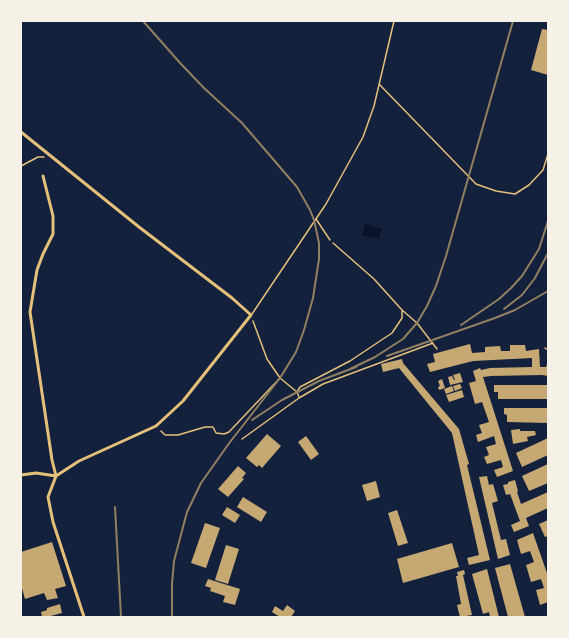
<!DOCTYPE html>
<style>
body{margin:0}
#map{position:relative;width:569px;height:638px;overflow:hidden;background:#14213d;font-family:"Alegreya Sans",sans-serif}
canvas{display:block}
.frame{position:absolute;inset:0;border:22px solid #f6f1e7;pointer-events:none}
</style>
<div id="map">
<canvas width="569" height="638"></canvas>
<div class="frame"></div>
</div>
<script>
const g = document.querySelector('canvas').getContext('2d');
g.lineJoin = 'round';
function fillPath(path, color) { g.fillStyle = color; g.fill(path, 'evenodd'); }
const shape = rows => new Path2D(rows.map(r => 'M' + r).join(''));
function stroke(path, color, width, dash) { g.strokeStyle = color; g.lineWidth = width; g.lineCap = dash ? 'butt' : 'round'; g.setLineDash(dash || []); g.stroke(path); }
const water = shape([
 [365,224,382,229,379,239,362,235]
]);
const building = shape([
 [542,29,548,30,548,75,531,70],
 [470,344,472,353,485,352,485,347,500,346,501,351,510,351,510,345,525,345,526,351,539,349,540,367,546,367,548,362,548,376,542,375,491,376,483,377,513,471,497,477,494,470,503,467,501,460,487,464,484,457,489,455,486,447,496,444,494,436,478,442,476,435,482,433,479,425,489,422,482,402,475,404,469,383,476,381,473,371,480,368,481,370,490,368,532,367,532,358,473,361,430,372,427,364,435,362,433,354],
 [402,359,403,363,459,429,469,464,467,465,490,560,469,565,467,558,479,555,452,433,399,368,383,372,381,364],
 [460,373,463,382,450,385,448,377,452,376,454,380,455,380,453,375],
 [442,379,445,388,439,390,438,387,440,386,438,381],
 [460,384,462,388,455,391,453,386],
 [494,385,548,385,548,399,498,399,498,392,494,392],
 [452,386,454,391,446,394,444,389],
 [462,390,464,397,449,402,446,395],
 [504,408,548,408,548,423,507,422,507,415,504,414],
 [520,429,520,431,535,431,536,435,527,437,528,441,513,444,511,430],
 [267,434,281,446,262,468,259,465,257,467,246,458],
 [306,436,319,454,311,460,298,442],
 [548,438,548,455,522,467,516,453],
 [548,464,548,483,529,491,522,476],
 [238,466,246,473,242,478,244,479,228,497,218,489],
 [487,476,489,485,493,484,498,501,492,503,501,540,506,539,510,555,498,559,479,477],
 [515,480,518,491,517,492,521,504,548,492,548,508,526,518,529,526,514,532,511,525,520,521,510,494,506,495,503,485,508,484,508,482],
 [376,481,380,497,367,501,362,485],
 [243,497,267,512,261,522,237,507],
 [227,507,240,515,235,523,222,515],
 [397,510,408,543,398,546,388,513],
 [548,520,548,536,545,537,539,524],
 [205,523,220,528,206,568,191,563],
 [533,533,548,576,548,602,540,605,536,590,544,588,541,579,531,582,526,565,534,562,530,551,521,554,517,540],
 [52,542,66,586,55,589,58,598,47,600,44,593,25,599,21,585,21,552],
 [452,543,459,567,403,583,397,559],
 [226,545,239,549,228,584,215,580],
 [510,564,525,617,508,617,495,568],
 [487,569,499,617,490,617,489,612,483,614,472,574],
 [464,570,465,574,463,575,472,615,460,617,457,605,461,604,456,576,458,576,457,572],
 [208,579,240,589,235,605,223,602,225,596,210,591,211,588,205,586],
 [60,604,62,613,47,617,42,617,41,612,47,610,47,608],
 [287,605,295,611,291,617,280,617,272,612,275,606,283,611]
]);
const path = shape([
 [21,166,38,157,44,157],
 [333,243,374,279,402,310,417,323,437,349],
 [253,321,267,359,280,378,297,392,299,397],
 [545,348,548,350],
 [297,392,300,387,350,361,392,333,402,318,402,311],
 [161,431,165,435,178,435,205,427,213,427,216,433,224,434,229,432,280,378],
 [242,439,299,398,323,384,433,343]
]);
const service = shape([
 [379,84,476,184,496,191,515,194,529,185,543,170,548,154],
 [316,219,330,240],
 [252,314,326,204,363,137,374,106,394,21]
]);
const minor = shape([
 [21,132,139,227,232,298,251,315,183,401,156,426,79,461,56,476,36,473,21,475],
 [43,176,53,216,53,234,43,254,37,270,30,312,52,460,56,476,48,497,53,522,84,617]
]);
const rail = shape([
 [143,21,181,64,204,88,242,123,297,187,310,210,314,220,319,243,319,259,313,298,304,330,296,352,280,378,230,442,201,483,187,512,174,561,172,584,172,617],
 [504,309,522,295,535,278,548,253],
 [461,325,499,299,511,288,522,276,539,249,548,221],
 [387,356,495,318,515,310,548,291],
 [350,369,375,357,403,339,417,323,427,306,436,286,446,256,513,21],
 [252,420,282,400,319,381,356,367],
 [115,507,121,617]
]);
fillPath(water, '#0b132b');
fillPath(building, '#c6a872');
stroke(path, '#e5c07b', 1.5);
stroke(service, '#e5c07b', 1.5);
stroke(minor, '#e5c07b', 3);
stroke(rail, '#918062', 2);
</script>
